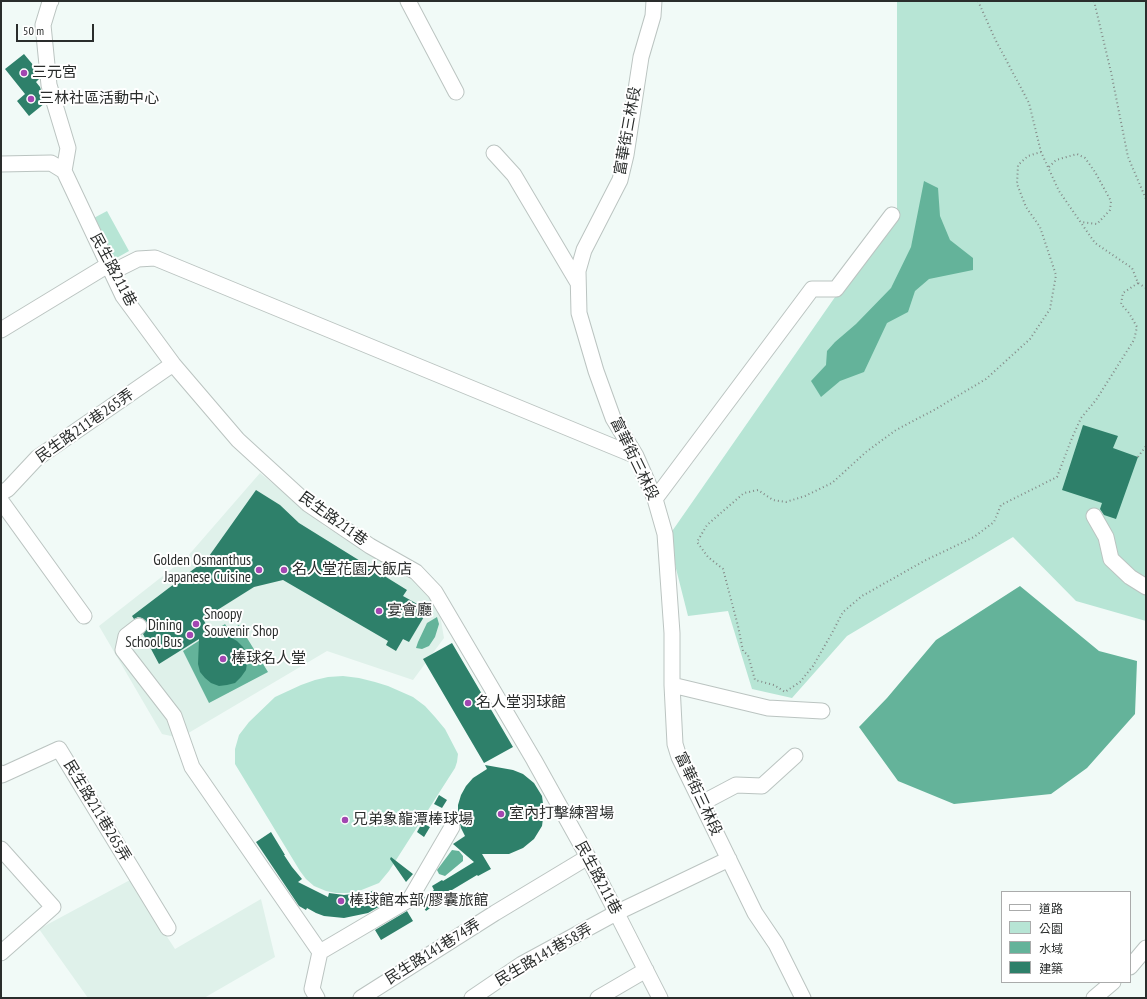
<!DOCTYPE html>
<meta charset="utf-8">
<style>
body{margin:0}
#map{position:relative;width:1147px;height:999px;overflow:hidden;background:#f1faf7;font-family:"PT Sans Narrow","Noto Sans TC",sans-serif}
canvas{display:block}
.frame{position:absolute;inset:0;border:2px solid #2a2d2c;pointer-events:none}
.legend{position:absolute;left:1001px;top:891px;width:130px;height:92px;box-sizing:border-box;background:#fff;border:1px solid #aaabab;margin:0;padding:5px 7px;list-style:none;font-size:12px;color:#2a2d2c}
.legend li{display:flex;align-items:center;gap:8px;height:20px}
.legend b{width:20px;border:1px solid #aaabab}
.scale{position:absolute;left:16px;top:24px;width:78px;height:18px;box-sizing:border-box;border:2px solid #2a2d2c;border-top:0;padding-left:5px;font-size:12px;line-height:14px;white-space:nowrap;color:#2a2d2c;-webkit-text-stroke:3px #fff;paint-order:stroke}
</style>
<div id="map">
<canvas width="1147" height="999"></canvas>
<div class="frame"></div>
<ul class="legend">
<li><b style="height:5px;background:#fff"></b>道路</li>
<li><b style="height:11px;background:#b7e5d5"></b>公園</li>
<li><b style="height:11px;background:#64b39a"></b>水域</li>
<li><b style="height:11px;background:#2e806a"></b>建築</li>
</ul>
<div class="scale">50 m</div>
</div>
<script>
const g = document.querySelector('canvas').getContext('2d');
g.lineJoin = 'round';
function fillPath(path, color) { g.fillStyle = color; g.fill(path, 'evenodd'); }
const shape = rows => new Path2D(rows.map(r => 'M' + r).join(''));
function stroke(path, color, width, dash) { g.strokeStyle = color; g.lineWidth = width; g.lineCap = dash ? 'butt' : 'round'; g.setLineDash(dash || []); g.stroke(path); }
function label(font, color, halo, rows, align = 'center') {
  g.font = font + ' "PT Sans Narrow","Noto Sans TC",sans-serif'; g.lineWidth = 4; g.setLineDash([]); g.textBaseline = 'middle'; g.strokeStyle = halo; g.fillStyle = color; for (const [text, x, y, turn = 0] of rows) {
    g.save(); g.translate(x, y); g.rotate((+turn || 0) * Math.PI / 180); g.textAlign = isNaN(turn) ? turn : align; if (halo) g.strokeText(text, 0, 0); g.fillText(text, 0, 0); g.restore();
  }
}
const built = shape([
 [260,473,326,527,414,577,439,609,444,638,413,680,327,651,180,738,162,734,99,626,187,557],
 [130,880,175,949,261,899,275,957,204,998,88,998,39,929]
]);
const green = shape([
 [897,1,1146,1,1146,621,1076,601,1013,537,847,636,792,698,752,689,728,611,688,616,668,537,897,208],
 [107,211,129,251,113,260,92,219],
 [343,676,359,678,375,682,388,686,413,697,425,706,435,717,445,729,458,754,457,762,455,768,389,871,379,883,359,891,347,893,336,893,326,891,314,886,306,879,300,871,235,764,235,749,239,735,249,722,275,697,301,685,315,680,328,677]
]);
const water = shape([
 [924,181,938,188,940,216,950,240,973,258,973,270,929,279,915,291,908,312,887,323,864,372,840,381,821,397,811,381,826,365,827,351,835,342,856,324,891,288,911,247],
 [1020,586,1099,651,1137,661,1135,714,1087,768,1051,794,954,804,898,781,859,727,887,698,936,640],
 [437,617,439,624,435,637,429,646,422,649,416,648,418,642,427,623],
 [225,624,229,630,239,625,268,672,209,703,183,651],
 [452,850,459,851,463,856,463,861,445,876,439,874,437,870]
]);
const building = shape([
 [24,54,39,72,39,79,36,82,40,87,43,96,41,97,45,103,29,116,17,101,25,94,5,69],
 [1083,425,1118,436,1113,448,1138,457,1116,519,1104,515,1100,509,1102,503,1062,490],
 [256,490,280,505,299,523,407,590,403,596,428,610,409,642,403,639,396,651,386,645,388,641,283,580,254,587,203,619,214,638,222,636,230,637,237,641,243,647,247,654,247,663,246,670,241,677,235,683,227,685,219,686,211,683,205,678,200,672,198,664,199,639,159,664,143,634,147,629,148,624,146,621,142,618,138,617,134,619,132,616,207,559],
 [452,643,513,747,484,763,423,659],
 [485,765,513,770,523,774,534,783,542,796,544,811,542,826,534,839,523,848,509,854,482,854,491,869,478,876,477,875,437,899,439,902,426,911,419,901,434,890,432,886,442,880,443,881,474,862,453,844,465,836,461,828,458,816,458,805,461,795,466,786,473,778,487,769],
 [439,795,447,800,442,808,434,804],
 [422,823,430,827,424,837,417,832],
 [271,832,285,855,284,855,292,867,302,879,298,882,328,897,329,893,344,895,359,893,360,896,374,890,382,905,368,913,344,918,324,916,316,913,307,908,306,910,299,906,256,842],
 [391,857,413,874,406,882,390,859],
 [407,911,413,921,381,940,375,930]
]);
const path = shape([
 [978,1,995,39,1029,103,1041,152],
 [1094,1,1111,72,1128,157,1146,199],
 [1049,167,1056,160,1077,154,1085,158,1095,172,1111,201,1110,210,1097,224,1081,222],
 [1138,283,1123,293,1121,304,1129,313,1137,327,1134,340,1096,400,1081,418,1072,438,1057,477,1001,505,994,522,974,537,924,561,862,596,843,612,832,633,813,666,800,682,785,692,774,685,755,680,748,655,743,651,738,626,723,569,708,557,697,542,707,525,744,493,758,490,773,500,786,502,805,496,832,483,866,452,896,430,934,410,986,379,1030,339,1050,309,1056,275,1040,227,1026,207,1017,184,1018,165,1028,156,1041,152,1059,191,1095,243,1132,268,1138,283,1146,288],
 [1138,457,1146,446]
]);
const minor = shape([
 [51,1,50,2,43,25,49,85,68,148,64,171],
 [408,1,456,92],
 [654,1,653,16,641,57,626,155,620,180,584,250,578,271,579,313,596,371,613,418,636,456,655,499,665,534,672,633,672,685,675,744,679,757,755,913,776,944,803,998],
 [494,153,514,175,578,283],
 [1,164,51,163,64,171],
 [64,171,123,296,173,364,238,440,308,504,370,546,416,572,435,592,534,760,588,857,660,998],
 [112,272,138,259,155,258,636,456],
 [1,330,108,265],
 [1,493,8,489,37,458,173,364],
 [655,499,812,289,836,289,892,215],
 [1,501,84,616],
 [1094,516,1106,537,1111,559,1130,577,1146,587],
 [139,626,126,636,123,650,174,716,192,767,320,952],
 [672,685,768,708,822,711],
 [1,773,2,775,59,749,168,928],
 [702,803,736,785,762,786,795,756],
 [1,849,53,907,1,953],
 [1130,967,1146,948],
 [317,998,312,989,320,952,410,899,452,827],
 [361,998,495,913,588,857],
 [472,998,522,964,616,913,729,859],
 [598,998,646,970],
 [1094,998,1113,982]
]);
const markers = [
 [24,73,4,"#a247b1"],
 [31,99,4,"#a247b1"],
 [259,570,4,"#a247b1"],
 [284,570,4,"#a247b1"],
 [379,611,4,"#a247b1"],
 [196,624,4,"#a247b1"],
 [190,635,4,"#a247b1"],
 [223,659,4,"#a247b1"],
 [468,703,4,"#a247b1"],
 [501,814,4,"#a247b1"],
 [345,820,4,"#a247b1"],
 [341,901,4,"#a247b1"]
];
const poiNames = [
 ["三元宮",32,73],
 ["三林社區活動中心",39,99],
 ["Golden Osmanthus",251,561,"right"],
 ["Japanese Cuisine",251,578,"right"],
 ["名人堂花園大飯店",292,570],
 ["宴會廳",387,611],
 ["Snoopy",204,615],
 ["Souvenir Shop",204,632],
 ["Dining",182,626,"right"],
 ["School Bus",182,643,"right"],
 ["棒球名人堂",231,659],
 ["名人堂羽球館",476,703],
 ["室內打擊練習場",509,814],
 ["兄弟象龍潭棒球場",353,820],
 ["棒球館本部/膠囊旅館",349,901]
];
const streetNames = [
 ["富華街三林段",628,131,-80],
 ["民生路211巷",113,270,62],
 ["民生路211巷265弄",85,426,-35],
 ["富華街三林段",634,459,64],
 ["民生路211巷",333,519,36],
 ["富華街三林段",698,794,65],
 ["民生路211巷265弄",97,811,59],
 ["民生路211巷",598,878,62],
 ["民生路141巷74弄",433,952,-32],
 ["民生路141巷58弄",544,955,-30]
];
fillPath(built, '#dff1ea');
fillPath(green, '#b7e5d5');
fillPath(water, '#64b39a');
fillPath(building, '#2e806a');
stroke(minor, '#bbc4c1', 17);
stroke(path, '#858b89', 2, [1, 3]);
stroke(minor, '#fff', 15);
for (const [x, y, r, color] of markers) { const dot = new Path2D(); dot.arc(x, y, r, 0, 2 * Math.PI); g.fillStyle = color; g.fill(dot); stroke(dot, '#fff', 1.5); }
label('15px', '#2a2d2c', '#fff', poiNames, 'left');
label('15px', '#2a2d2c', '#fff', streetNames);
</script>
